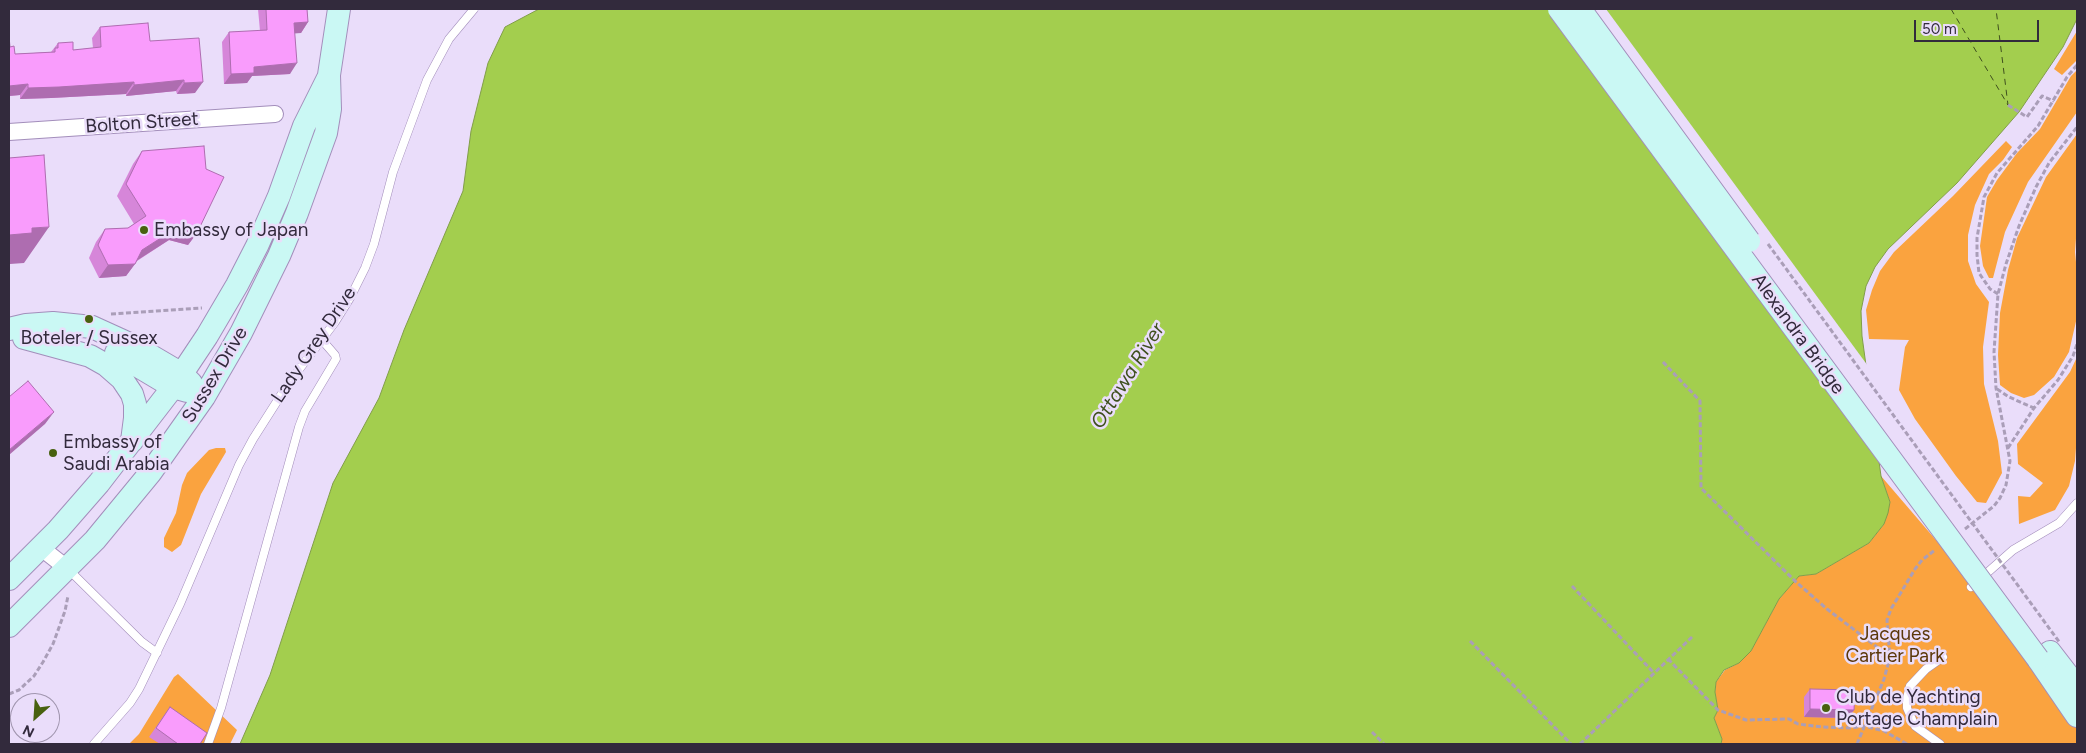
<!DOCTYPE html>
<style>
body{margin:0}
#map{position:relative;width:2086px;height:753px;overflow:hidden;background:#eaddfa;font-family:Figtree,sans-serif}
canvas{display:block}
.frame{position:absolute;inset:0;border:10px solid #322a3c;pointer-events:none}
.north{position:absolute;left:10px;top:693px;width:50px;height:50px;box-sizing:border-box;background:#eaddfa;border:1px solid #a095ae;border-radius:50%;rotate:206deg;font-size:14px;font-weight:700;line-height:20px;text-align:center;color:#322a3c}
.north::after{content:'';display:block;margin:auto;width:18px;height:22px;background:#48610f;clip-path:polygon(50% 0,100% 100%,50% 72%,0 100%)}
.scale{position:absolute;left:1914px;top:20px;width:125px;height:22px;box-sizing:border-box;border:2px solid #322a3c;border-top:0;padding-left:6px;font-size:15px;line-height:18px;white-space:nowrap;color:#322a3c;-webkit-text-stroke:4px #eaddfa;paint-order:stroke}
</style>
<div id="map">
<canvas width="2086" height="753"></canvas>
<div class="frame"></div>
<div class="north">N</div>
<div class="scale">50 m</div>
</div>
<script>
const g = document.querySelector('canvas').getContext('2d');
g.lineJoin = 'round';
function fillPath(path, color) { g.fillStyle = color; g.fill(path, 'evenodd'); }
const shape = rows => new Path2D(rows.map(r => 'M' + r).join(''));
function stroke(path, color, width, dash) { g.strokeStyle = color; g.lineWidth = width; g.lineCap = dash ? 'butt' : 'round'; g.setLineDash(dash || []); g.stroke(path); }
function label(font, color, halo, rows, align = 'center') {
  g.font = font + ' Figtree,sans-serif'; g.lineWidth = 5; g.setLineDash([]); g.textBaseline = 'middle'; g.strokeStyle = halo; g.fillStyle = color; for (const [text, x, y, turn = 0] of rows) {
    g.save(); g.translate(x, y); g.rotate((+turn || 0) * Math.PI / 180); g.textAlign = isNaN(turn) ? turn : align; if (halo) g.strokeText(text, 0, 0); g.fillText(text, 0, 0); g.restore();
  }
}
const green = shape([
 [2077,31,2077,60,2062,75,2054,69],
 [2077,70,2077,112,2028,182,2005,232,1993,278,1989,278,1983,266,1980,246,1987,197,1997,180,2017,153,2040,129,2071,76],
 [2077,134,2077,225,2075,252,2077,272,2077,317,2069,352,2054,377,2034,395,2024,398,2011,393,2000,385,1998,355,2000,313,2008,270,2017,238,2046,177],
 [2006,141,2012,147,2003,160,1989,174,1975,205,1968,235,1968,261,1976,284,1989,302,1983,347,1984,384,1998,441,2002,473,1986,503,1977,502,1956,476,1915,419,1899,390,1905,347,1909,340,1869,339,1866,310,1872,290,1880,271,1894,252,1953,196],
 [2077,357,2077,435,2075,461,2069,486,2055,510,2019,524,2018,496,2030,497,2043,483,2018,464,2017,444,2070,372],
 [216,448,225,448,226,452,201,494,181,545,172,552,164,547,164,538,176,513,182,485,187,473,209,450],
 [1881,476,2038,659,2077,716,2077,744,1721,744,1722,739,1714,718,1718,710,1715,692,1716,682,1725,670,1739,663,1751,651,1779,599,1799,576,1816,574,1869,543,1884,524,1890,502],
 [178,674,237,730,230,744,129,744,139,734,174,677]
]);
const water = shape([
 [539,9,2077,9,2077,19,2063,47,2019,112,1957,183,1888,249,1875,267,1866,286,1861,311,1862,336,1881,476,1890,502,1888,513,1884,524,1869,543,1816,574,1799,576,1779,599,1751,651,1739,663,1724,670,1716,682,1715,692,1718,710,1714,718,1722,739,1721,744,240,744,270,675,333,483,379,398,404,330,463,191,471,131,488,63,505,27,539,9]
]);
const pier = shape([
 [1550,9,1606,9,1868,366,1880,458]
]);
const ferry = shape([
 [1951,9,2008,105,1996,9]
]);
const path = shape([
 [2008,105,2027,117,2042,96,2054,101],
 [1998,294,1990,289,1979,273,1977,255,1977,238,1984,197,1997,173,2038,126,2067,77,2077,65],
 [111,314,202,308],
 [1663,362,1700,401,1701,488,1795,581,1827,609,1890,657],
 [1997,389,2009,397,2034,408],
 [2008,448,2034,408,2058,380,2073,356,2077,344],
 [1965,529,1994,506,2000,498,2006,485,2010,461,1996,388,1994,352,1998,294,2006,264,2019,226,2036,187,2049,163,2077,127],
 [1572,586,1654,673],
 [1470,641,1571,744],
 [1668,659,1718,710,1746,720,1789,719,1798,724,1822,727,1851,728,1864,726,1884,731,1907,744],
 [9,694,19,690,34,676,43,662,53,644,65,611,68,596],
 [1372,732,1384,744],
 [1580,744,1692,637],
 [1857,744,1884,679,1890,657,1887,620,1891,609,1915,569,1922,560,1935,550]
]);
const lane = shape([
 [68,569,142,642,157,653],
 [1971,587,2013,550,2059,523,2077,503],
 [94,744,130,703,139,689,180,604,239,465,253,439,288,384,335,322,350,298,365,268,374,244,393,172,427,80,449,39,474,9],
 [208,744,221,708,299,427,305,411,336,359,335,355,322,340],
 [1940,744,1915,726,1907,708,1907,698,1910,686,1926,669,1943,657]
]);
const street = shape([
 [9,132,275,114],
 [40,547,68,569]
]);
const secondary = shape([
 [9,329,26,325,53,323,92,327,136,347,182,374,191,383],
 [24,338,90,356,106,365,122,379,132,394,135,404,135,418,132,441],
 [116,353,173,387,187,391],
 [9,579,58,530,99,483,173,387,207,336,237,285,257,246,279,196,304,126,329,76],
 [9,626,95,540,151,472,204,397,241,333,279,256,297,213,326,133,330,109,329,75,339,9],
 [2050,652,2077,687],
 [2038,659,2077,716]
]);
const pathBridge = shape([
 [1768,244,2060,643]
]);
const secondaryBridge = shape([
 [1559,9,2038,659],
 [1580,9,1749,241]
]);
const wall = shape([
 [258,9,307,9,308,22,301,33,294,33,290,74,252,76,247,83,224,84,222,42,229,32,260,31],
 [100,27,150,41,195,93,177,94,176,91,126,96,126,94,51,98,20,99,20,95,9,96,9,36,10,47,15,54,51,52,58,43,73,50,93,48,92,38],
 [142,151,197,233,188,245,169,240,137,261,126,276,99,278,89,258,96,242,105,229,128,228,134,224,117,196,133,164],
 [1810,689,1854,710,1848,718,1804,717,1804,697],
 [170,707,200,744,160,744,149,737]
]);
const shadedWall = shape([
 [308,22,301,33,287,34,294,23],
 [297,63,290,74,252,76,247,83,224,84,231,74,254,67],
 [184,80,176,91,126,96,134,85],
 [134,82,126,94,51,98,20,99,28,88],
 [203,82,195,93,177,94,184,83],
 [28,84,20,95,9,96,9,86],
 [49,227,24,263,10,264,9,267,9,235,32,228],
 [178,227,197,233,188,245,169,240,133,263,142,250],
 [135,264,126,276,99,278,108,265],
 [54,412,45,424,9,455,9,450],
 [1810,709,1854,710,1848,718,1804,717]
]);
const building = shape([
 [266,9,307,9,308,22,294,23,297,63,254,67,254,73,231,74,229,32,267,30,266,9],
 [148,23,150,41,199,38,203,82,184,83,184,80,134,85,134,82,59,87,28,88,28,84,9,86,9,36,10,47,14,46,15,54,55,52,55,48,58,48,58,43,73,42,73,50,101,47,100,27,148,23],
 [204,146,206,169,224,177,197,233,178,227,142,250,135,264,108,265,98,245,105,229,128,228,146,216,126,184,142,151,204,146],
 [44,155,49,227,32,228,32,233,9,235,9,158,44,155],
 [28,381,54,412,9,450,9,397,28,381],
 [1810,689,1855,690,1854,710,1810,709,1810,689],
 [170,707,207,733,200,744,178,744,156,728,170,707]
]);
const markers = [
 [144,230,5,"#48610f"],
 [89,319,5,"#48610f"],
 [53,453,5,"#48610f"],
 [1826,708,5,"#48610f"]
];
const streetNames = [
 ["Bolton Street",142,123,-4],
 ["Alexandra Bridge",1798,334,54],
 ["Lady Grey Drive",314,345,-56],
 ["Sussex Drive",215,375,-59]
];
const poiNames = [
 ["Embassy of Japan",154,230],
 ["Boteler / Sussex",89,338,"center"],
 ["Embassy of",63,442],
 ["Saudi Arabia",63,464],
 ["Club de Yachting",1836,697],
 ["Portage Champlain",1836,719]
];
const parkNames = [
 ["Jacques",1895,634],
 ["Cartier Park",1895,656]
];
const waterNames = [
 ["Ottawa River",1128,376,-58]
];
fillPath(green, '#faa33f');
fillPath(water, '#a3ce4e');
stroke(water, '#819d49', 1);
fillPath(pier, '#eaddfa');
stroke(ferry, '#3f501e', 1, [6, 5]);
stroke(lane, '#a38ebb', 9);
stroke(street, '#a38ebb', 18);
stroke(secondary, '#a38ebb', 24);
stroke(path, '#aa9eb8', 3, [5, 2.5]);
stroke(lane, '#fff', 8);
stroke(street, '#fff', 16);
stroke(secondary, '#caf8f4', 22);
stroke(secondaryBridge, '#a38ebb', 24, []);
stroke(pathBridge, '#aa9eb8', 3, [5, 2.5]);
stroke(secondaryBridge, '#caf8f4', 22);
fillPath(wall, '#d686d9');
fillPath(shadedWall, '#ae6db0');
fillPath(building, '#f99cfc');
stroke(building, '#ae6db0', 1);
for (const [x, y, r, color] of markers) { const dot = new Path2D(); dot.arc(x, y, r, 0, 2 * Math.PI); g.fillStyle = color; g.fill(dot); stroke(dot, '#eaddfa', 2); }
label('19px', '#322a3c', '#eaddfa', streetNames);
label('19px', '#322a3c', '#eaddfa', poiNames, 'left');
label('19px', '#5b3709', '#eaddfa', parkNames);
label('italic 20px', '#3f501e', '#eaddfa', waterNames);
</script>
